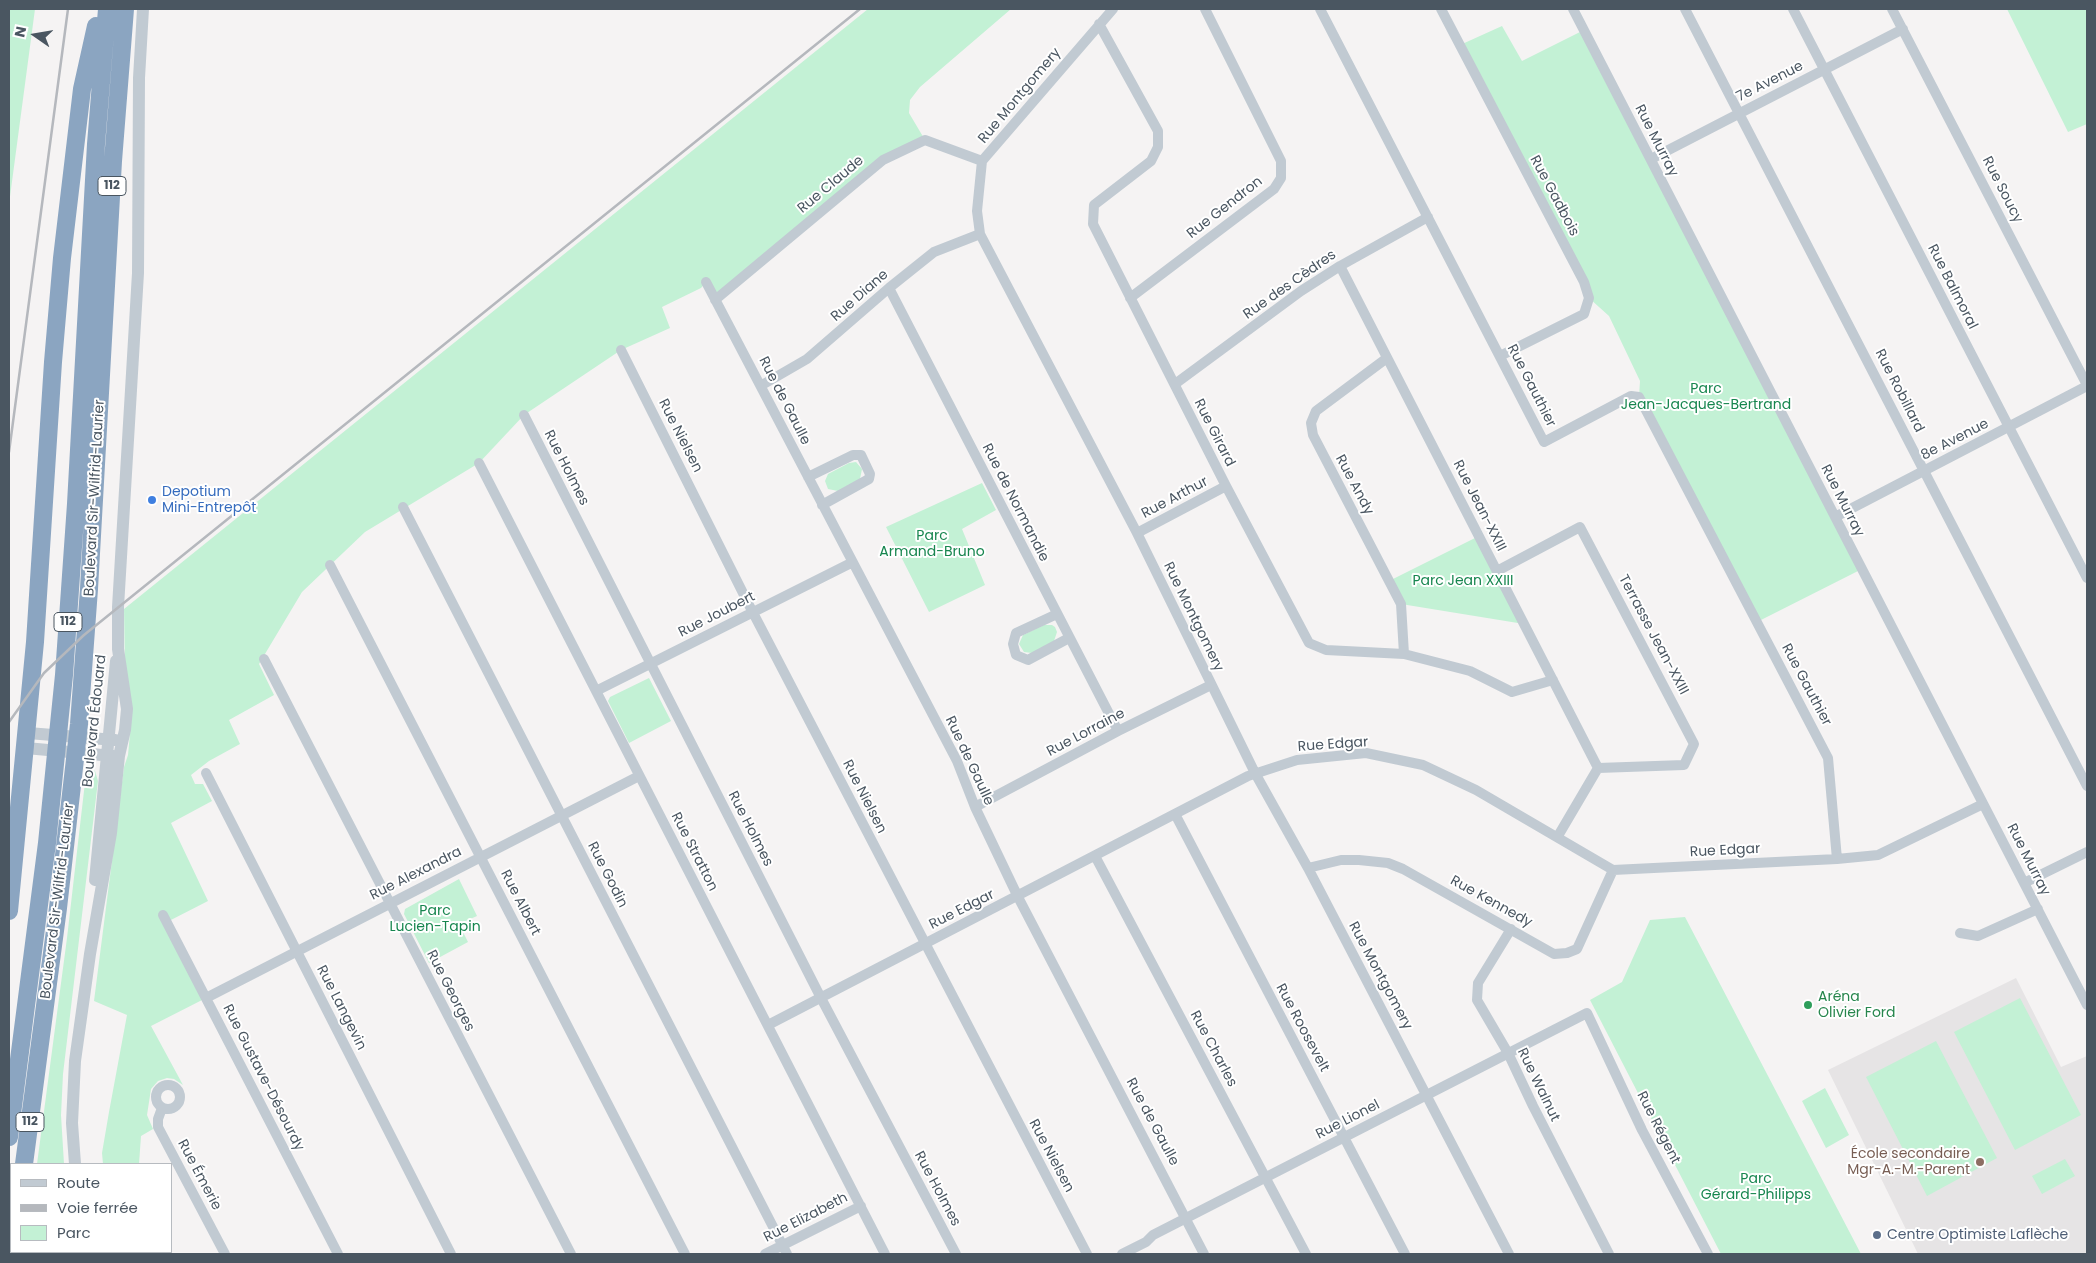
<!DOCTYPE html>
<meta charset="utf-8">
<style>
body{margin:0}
#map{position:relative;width:2096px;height:1263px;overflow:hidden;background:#f5f3f3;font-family:Poppins,sans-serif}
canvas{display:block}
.frame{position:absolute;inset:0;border:10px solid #4a5661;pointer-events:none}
.legend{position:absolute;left:10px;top:1163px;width:162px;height:90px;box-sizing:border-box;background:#fff;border:1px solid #b7bbc0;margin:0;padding:6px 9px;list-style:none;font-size:15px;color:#4a5661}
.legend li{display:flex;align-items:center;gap:10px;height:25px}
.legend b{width:25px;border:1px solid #b7bbc0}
.north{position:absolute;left:10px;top:10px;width:50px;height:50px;-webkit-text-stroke:4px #fff;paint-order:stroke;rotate:283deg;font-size:14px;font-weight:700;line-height:20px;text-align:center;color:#4a5661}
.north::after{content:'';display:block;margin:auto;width:18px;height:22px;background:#4a5661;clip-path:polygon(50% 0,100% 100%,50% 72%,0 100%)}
</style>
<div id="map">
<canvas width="2096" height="1263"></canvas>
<div class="frame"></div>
<ul class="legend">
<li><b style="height:6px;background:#c1cad2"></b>Route</li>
<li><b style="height:6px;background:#b5b8bd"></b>Voie ferrée</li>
<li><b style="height:14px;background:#c3f1d5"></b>Parc</li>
</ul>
<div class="north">N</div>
</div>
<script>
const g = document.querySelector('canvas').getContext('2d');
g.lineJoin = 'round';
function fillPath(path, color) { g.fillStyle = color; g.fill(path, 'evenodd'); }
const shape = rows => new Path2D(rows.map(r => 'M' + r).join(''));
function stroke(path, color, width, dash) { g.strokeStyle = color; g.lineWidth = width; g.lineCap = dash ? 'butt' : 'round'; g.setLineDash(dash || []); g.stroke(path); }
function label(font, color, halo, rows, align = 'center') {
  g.font = font + ' Poppins,sans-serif'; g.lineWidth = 4; g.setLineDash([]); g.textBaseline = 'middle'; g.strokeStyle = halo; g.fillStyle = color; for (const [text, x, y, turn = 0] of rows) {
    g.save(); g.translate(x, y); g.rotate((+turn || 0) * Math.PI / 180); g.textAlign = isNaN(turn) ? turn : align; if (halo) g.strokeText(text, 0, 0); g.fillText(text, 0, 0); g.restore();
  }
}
const education = shape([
 [2016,978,2061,1067,2087,1056,2087,1254,1918,1254,1828,1070]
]);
const green = shape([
 [9,9,35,9,9,204],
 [868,9,1011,9,920,87,910,100,909,113,925,140,883,160,715,300,706,282,701,288,662,307,670,328,621,350,524,415,479,463,365,532,302,592,259,664,274,695,229,720,240,744,209,761,191,775,195,784,203,784,212,801,171,823,208,901,167,922,206,998,151,1026,183,1085,174,1079,167,1078,158,1081,151,1089,147,1115,153,1129,141,1136,139,1164,103,1164,102,1153,109,1112,127,1015,94,1001,124,767,128,755,132,712,125,670,124,609],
 [2007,9,2087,9,2087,124,2068,132],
 [1502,26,1522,61,1582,31,1862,569,1757,622,1639,397,1640,381,1609,316,1589,298,1460,45],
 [856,462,862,469,860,479,838,491,828,489,825,481,828,474,849,463],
 [982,483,996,510,962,529,985,585,929,612,886,527],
 [1479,536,1524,624,1401,604,1389,581],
 [1044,625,1052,625,1055,627,1057,632,1054,641,1032,653,1024,652,1019,644,1023,635],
 [649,678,671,721,629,743,608,701,610,697],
 [87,765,95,771,98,781,63,1074,61,1115,64,1164,37,1164,67,938],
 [459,879,477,916,459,924,468,942,429,963,404,914,405,909],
 [1685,917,1861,1254,1721,1254,1590,1000,1622,982,1650,920],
 [2020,998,2081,1115,2015,1150,1954,1032],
 [1936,1041,1997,1158,1927,1196,1866,1077],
 [1825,1088,1849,1135,1826,1148,1802,1101],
 [2065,1159,2075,1176,2042,1194,2032,1176]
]);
const minor = shape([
 [1113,9,982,161,977,211,980,234,1137,533,1255,773,1308,868,1509,1254],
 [1320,9,1544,442,1631,396,1639,397,1828,758,1837,859],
 [1441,9,1584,282,1589,298,1584,314,1500,356],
 [1573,9,2087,1005],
 [1685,9,2087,786],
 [1793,9,2087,578],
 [1892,9,2087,385],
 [1099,24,1158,131,1158,147,1151,161,1094,205,1093,224,1226,486,1309,643,1326,650,1404,654,1470,671,1512,692,1553,680],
 [1651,159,1903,29],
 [1340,266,1598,768],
 [706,282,957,761,975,807,1018,897,1204,1254],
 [889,288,1118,731],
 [1130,298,1274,189,1281,178,1281,161,1205,9],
 [715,300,883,160,925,140,982,161],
 [621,350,749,605,1087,1254],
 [1387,358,1316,411,1311,423,1313,435,1401,604,1404,654],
 [1175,384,1301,291,1340,266,1428,217],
 [762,385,807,359,889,288,934,252,980,234],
 [524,415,821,998,956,1254],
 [479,463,885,1254],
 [808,477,853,455,861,455,870,474,869,479,822,505],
 [403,507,787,1254],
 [1835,517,2087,386],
 [1137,533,1226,486],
 [330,565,685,1254],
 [1497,571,1580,527,1694,744,1684,765,1598,768],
 [1057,614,1016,633,1013,644,1016,655,1028,660,1069,638],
 [264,659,571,1254],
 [596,691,851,563],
 [206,773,451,1254],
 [975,807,1118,731,1211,685],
 [1175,814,1405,1254],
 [1558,836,1598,768],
 [1095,856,1306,1254],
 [1308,868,1341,860,1359,860,1388,863,1403,869,1554,954,1567,953,1577,949,1613,870],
 [2024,883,2087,852],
 [163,915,338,1254],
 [1511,929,1478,983,1477,1000,1508,1053,1533,1106,1609,1254],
 [1960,933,1978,936,2038,909],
 [206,998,639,776],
 [768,1025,1248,776,1297,760,1366,753,1423,765,1476,790,1613,870,1837,859,1878,855,1983,804],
 '156 1097a12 12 0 1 1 24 0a12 12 0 1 1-24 0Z',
 [162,1108,158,1119,158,1127,225,1254],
 [765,1254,861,1206],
 [1122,1254,1146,1242,1153,1235,1587,1013,1642,1130,1708,1254]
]);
const tertiary = shape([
 [28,733,115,740],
 [26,748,113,756],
 [95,880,116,661],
 [75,1164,72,1123,75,1061,90,954,111,833,119,756,125,730,127,709,118,649,118,607,138,273,139,78,143,9],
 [94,1252,95,1254]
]);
const motorway = shape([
 [9,911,35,642,53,362,62,258,82,89,96,26],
 [9,1137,47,843,64,675,76,504,96,144,107,9],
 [24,1164,58,908,79,724,89,589,113,161,125,9],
 [12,1254,12,1252]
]);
const rail = shape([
 [9,452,68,9],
 [9,722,44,673,84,635,860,9]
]);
const markers = [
 [152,500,5,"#3f7fe0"],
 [1808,1005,5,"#2e9e5b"],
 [1980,1162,5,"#8d6e63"],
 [1877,1235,5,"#5c6f8a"]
];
const shields = [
 [112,186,28],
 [68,622,28],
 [30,1122,28]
];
const shieldNames = [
 ["112",112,186],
 ["112",68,622],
 ["112",30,1122]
];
const streetNames = [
 ["7e Avenue",1770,82,-27],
 ["Rue Montgomery",1020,96,-50],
 ["Rue Murray",1656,141,63],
 ["Rue Claude",831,185,-40],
 ["Rue Soucy",2002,190,63],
 ["Rue Gadbois",1554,196,62],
 ["Rue Gendron",1225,208,-38],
 ["Rue des Cèdres",1290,285,-35],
 ["Rue Balmoral",1952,287,63],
 ["Rue Diane",860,296,-41],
 ["Rue Gauthier",1531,386,63],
 ["Rue Robillard",1899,391,63],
 ["Rue de Gaulle",784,401,63],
 ["Rue Girard",1214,433,63],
 ["Rue Nielsen",680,436,63],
 ["8e Avenue",1955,440,-27],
 ["Rue Holmes",566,468,63],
 ["Rue Andy",1354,485,62],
 ["Boulevard Sir-Wilfrid-Laurier",95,498,-87],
 ["Rue Arthur",1175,498,-28],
 ["Rue Murray",1842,501,63],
 ["Rue de Normandie",1015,503,63],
 ["Rue Jean-XXIII",1479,506,63],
 ["Rue Joubert",717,615,-27],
 ["Rue Montgomery",1193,617,64],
 ["Terrasse Jean-XXIII",1653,635,62],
 ["Rue Gauthier",1806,685,62],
 ["Boulevard Édouard",95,721,-84],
 ["Rue Lorraine",1086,733,-28],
 ["Rue Edgar",1333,745,-4],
 ["Rue de Gaulle",969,761,65],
 ["Rue Nielsen",864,797,63],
 ["Rue Holmes",750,829,63],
 ["Rue Edgar",1725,851,-3],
 ["Rue Stratton",694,852,63],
 ["Rue Murray",2028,860,63],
 ["Rue Alexandra",416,874,-27],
 ["Rue Godin",607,875,63],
 ["Boulevard Sir-Wilfrid-Laurier",58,901,-83],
 ["Rue Kennedy",1491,902,29],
 ["Rue Albert",520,903,63],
 ["Rue Edgar",962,910,-27],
 ["Rue Montgomery",1380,976,62],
 ["Rue Georges",450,991,63],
 ["Rue Langevin",341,1008,63],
 ["Rue Roosevelt",1302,1028,62],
 ["Rue Charles",1213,1049,62],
 ["Rue Gustave-Désourdy",263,1078,63],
 ["Rue Walnut",1538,1085,64],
 ["Rue Lionel",1348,1120,-27],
 ["Rue de Gaulle",1152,1122,62],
 ["Rue Régent",1658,1128,63],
 ["Rue Nielsen",1051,1156,62],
 ["Rue Émerie",199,1175,62],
 ["Rue Holmes",937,1189,62],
 ["Rue Elizabeth",806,1218,-27]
];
const parkNames = [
 ["Parc",1706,389],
 ["Jean-Jacques-Bertrand",1706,405],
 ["Parc",932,536],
 ["Armand-Bruno",932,552],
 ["Parc Jean XXIII",1463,581],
 ["Parc",435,911],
 ["Lucien-Tapin",435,927],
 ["Parc",1756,1179],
 ["Gérard-Philipps",1756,1195]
];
const shopNames = [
 ["Depotium",162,492],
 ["Mini-Entrepôt",162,508]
];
const leisureNames = [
 ["Aréna",1818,997],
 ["Olivier Ford",1818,1013]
];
const educationNames = [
 ["École secondaire",1970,1154],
 ["Mgr-A.-M.-Parent",1970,1170]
];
const serviceNames = [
 ["Centre Optimiste Laflèche",1887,1235]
];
fillPath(education, '#e6e4e5');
fillPath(green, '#c3f1d5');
stroke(minor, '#c1cad2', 10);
stroke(tertiary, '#c1cad2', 12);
stroke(motorway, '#8ba5c1', 18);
stroke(rail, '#b5b8bd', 2.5);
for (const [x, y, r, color] of markers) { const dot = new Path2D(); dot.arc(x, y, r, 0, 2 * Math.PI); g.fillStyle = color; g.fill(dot); stroke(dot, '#fff', 2); }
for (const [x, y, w] of shields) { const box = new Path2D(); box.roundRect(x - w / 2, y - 9.5, w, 19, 4); g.fillStyle = '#fff'; g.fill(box); stroke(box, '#4a5661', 1); }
label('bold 12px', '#4a5661', null, shieldNames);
label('14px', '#4a5661', '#fff', streetNames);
label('14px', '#17864f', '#fff', parkNames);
label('14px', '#366cbe', '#fff', shopNames, 'left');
label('14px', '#27864d', '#fff', leisureNames, 'left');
label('14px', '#785e54', '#fff', educationNames, 'right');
label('14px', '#4e5e75', '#fff', serviceNames, 'left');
</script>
